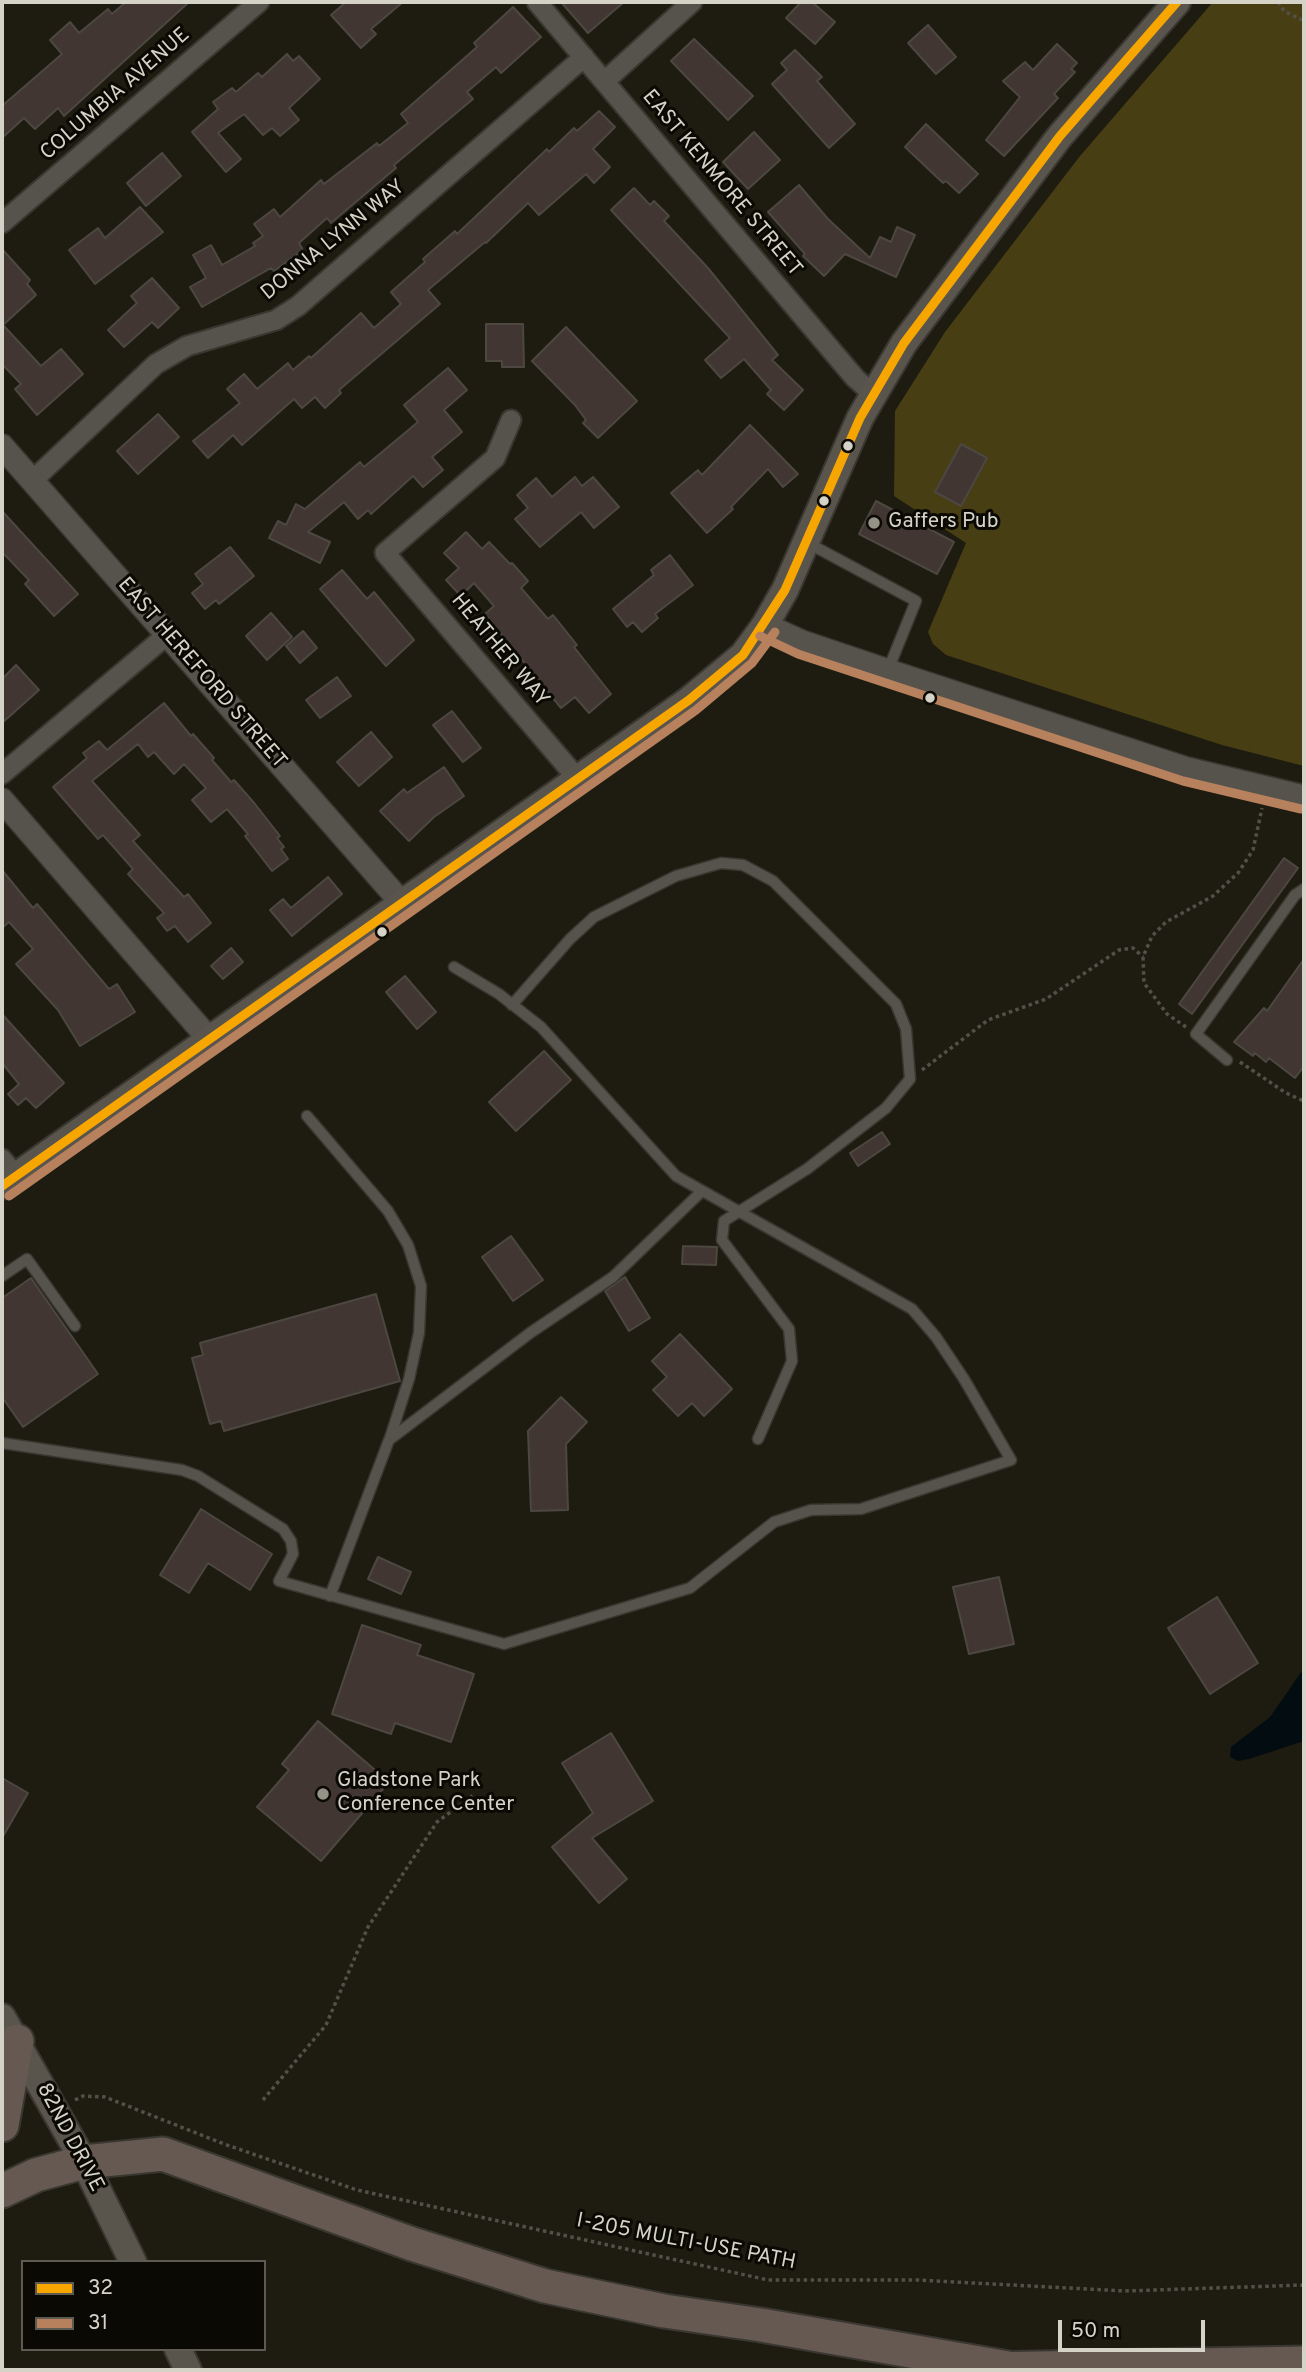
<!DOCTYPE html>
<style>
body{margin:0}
#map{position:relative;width:1306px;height:2372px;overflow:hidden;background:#1e1c11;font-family:Overpass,sans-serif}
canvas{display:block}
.frame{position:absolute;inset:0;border:4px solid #d5d3c7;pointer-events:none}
.legend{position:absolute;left:21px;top:2260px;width:245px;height:91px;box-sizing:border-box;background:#0b0903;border:2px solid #5c5a51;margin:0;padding:9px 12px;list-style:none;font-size:21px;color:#d5d3c7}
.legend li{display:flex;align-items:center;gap:14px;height:35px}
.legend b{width:35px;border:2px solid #5c5a51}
.scale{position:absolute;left:1058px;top:2320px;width:147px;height:32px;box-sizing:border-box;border:4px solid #d5d3c7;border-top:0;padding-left:9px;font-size:21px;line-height:24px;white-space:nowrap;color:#d5d3c7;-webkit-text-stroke:5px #0b0903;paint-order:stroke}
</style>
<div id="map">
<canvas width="1306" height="2372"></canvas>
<div class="frame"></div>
<ul class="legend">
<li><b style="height:9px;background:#f7a600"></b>32</li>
<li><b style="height:9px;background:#b6815c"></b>31</li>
</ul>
<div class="scale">50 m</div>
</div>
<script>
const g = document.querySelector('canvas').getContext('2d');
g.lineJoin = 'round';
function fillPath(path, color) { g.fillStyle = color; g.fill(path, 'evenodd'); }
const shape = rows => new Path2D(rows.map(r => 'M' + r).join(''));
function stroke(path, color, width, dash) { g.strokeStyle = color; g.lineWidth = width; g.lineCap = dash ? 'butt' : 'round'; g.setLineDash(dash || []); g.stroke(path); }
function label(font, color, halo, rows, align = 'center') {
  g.font = font + ' Overpass,sans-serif'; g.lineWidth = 6; g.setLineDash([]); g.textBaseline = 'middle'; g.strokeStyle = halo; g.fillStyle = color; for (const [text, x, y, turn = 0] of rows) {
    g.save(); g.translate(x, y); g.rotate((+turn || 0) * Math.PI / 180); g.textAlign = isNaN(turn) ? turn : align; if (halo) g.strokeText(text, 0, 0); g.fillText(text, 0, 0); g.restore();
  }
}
const forest = shape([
 [1213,2,1304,2,1304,766,1222,745,946,655,933,644,928,632,966,543,894,496,895,411,945,332,1080,156]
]);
const water = shape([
 [1304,1668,1304,1741,1249,1759,1238,1761,1230,1757,1231,1747,1270,1717]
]);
const building = shape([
 [126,2,189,2,64,116,58,108,35,129,24,118,2,138,2,106,62,54,50,40,70,22,79,33,108,9,112,14,126,2],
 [346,2,403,2,371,29,376,34,361,48,331,15,346,2],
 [561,2,624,2,588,33,561,2],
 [801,2,812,2,835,22,815,44,786,18,801,2],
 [513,7,541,37,501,73,496,67,467,92,473,99,394,165,396,168,331,223,327,218,299,243,303,250,274,271,271,268,202,307,190,287,206,278,193,255,211,245,222,265,255,246,253,243,263,236,254,224,274,209,280,217,321,180,324,184,377,143,379,146,408,123,401,114,477,47,474,43,513,7],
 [928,25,956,57,936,74,908,43,928,25],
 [694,39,753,96,728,120,671,61,694,39],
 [1057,44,1077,63,1071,69,1075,72,1054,94,1058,98,1004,156,986,140,1020,97,1003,81,1025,62,1033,70,1057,44],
 [795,50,822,77,817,81,855,124,829,148,772,84,787,70,781,63,795,50],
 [287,54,293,61,299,56,320,79,289,108,299,120,280,136,272,128,263,135,244,114,218,133,241,159,226,172,192,132,218,109,213,102,232,88,236,92,258,73,262,77,287,54],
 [599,111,615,127,593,149,610,167,594,183,586,174,539,215,528,203,486,243,485,242,428,290,440,304,339,390,341,393,325,408,315,397,302,408,294,399,242,445,233,435,208,458,193,441,240,403,227,389,244,374,257,389,288,363,293,370,309,356,311,358,361,313,374,328,401,304,391,292,425,262,423,259,455,231,457,234,547,149,549,152,574,128,577,131,599,111],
 [926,124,978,174,959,193,946,181,943,183,905,147,926,124],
 [754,132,780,160,748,189,723,162,754,132],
 [162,153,181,176,146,206,127,183,162,153],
 [799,185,828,219,870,258,880,237,891,242,897,227,915,235,896,277,845,254,824,276,803,256,805,254,768,212,799,185],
 [634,188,650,205,654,201,669,216,664,221,708,268,778,355,772,360,803,390,784,410,767,394,771,390,744,359,721,378,705,360,730,338,611,210,634,188],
 [140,207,163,232,95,284,69,250,98,228,105,238,140,207],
 [2,249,30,280,27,284,36,295,3,325,41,366,61,349,83,374,37,415,15,389,21,384,2,364,2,249],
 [152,278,179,308,158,328,152,322,124,347,108,330,137,303,131,296,152,278],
 [486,324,523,324,524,367,502,367,502,361,486,361,486,324],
 [566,327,637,401,598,438,583,423,586,420,575,405,532,361,566,327],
 [448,368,467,390,444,410,462,432,432,457,443,470,423,487,413,476,371,514,368,510,358,519,344,502,308,532,330,542,320,563,269,538,278,521,286,525,296,504,305,509,360,462,364,467,418,422,404,405,448,368],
 [158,414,179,437,138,474,117,451,158,414],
 [750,425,798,474,783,487,768,469,731,507,733,509,707,533,671,493,698,470,702,475,750,425],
 [961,444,987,458,961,506,935,492,961,444],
 [575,477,582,486,593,477,619,507,594,528,581,512,540,547,515,519,528,508,517,495,536,478,552,497,575,477],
 [876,501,954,542,937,574,859,534,876,501],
 [2,511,78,594,54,616,25,584,29,580,2,552,2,511],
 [466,532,482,549,489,542,510,564,512,563,528,581,521,588,548,619,553,615,577,645,574,647,611,694,589,713,575,697,561,708,485,614,494,606,474,583,461,596,446,580,459,568,444,553,466,532],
 [230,547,254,576,219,604,216,600,205,609,192,593,203,584,195,574,230,547],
 [670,555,693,585,655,614,658,618,642,632,633,622,627,627,613,609,654,575,651,570,670,555],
 [342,570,367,599,374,592,414,640,386,666,320,589,342,570],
 [271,613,292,637,267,660,246,636,271,613],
 [303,631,317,648,300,663,286,646,303,631],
 [16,665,39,690,2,723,2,679,16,665],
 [337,677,351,696,320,718,306,700,337,677],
 [164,703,191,736,193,734,214,758,212,760,231,782,234,780,255,804,280,836,277,838,284,847,281,849,288,859,272,871,245,836,248,834,227,809,211,822,192,800,206,788,184,764,174,774,154,752,148,757,138,744,92,781,140,835,133,841,184,897,188,894,211,923,188,942,175,926,167,931,157,918,164,913,128,874,133,869,103,835,98,839,53,787,87,758,83,753,99,741,107,750,164,703],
 [452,711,481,748,463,762,433,725,452,711],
 [371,732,392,757,359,786,337,762,371,732],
 [444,767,464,796,434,817,409,841,380,811,404,789,407,793,444,767],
 [1284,858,1298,868,1192,1014,1179,1004,1284,858],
 [2,870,33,908,37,904,109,989,117,984,135,1012,80,1046,58,1010,16,964,33,949,9,922,2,928,2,870],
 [328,877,342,894,292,936,270,910,283,899,291,908,328,877],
 [231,948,243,962,223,979,211,966,231,948],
 [1304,959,1304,1066,1295,1078,1269,1058,1266,1062,1255,1053,1253,1056,1234,1042,1264,1008,1267,1011,1304,959],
 [405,976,436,1012,417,1029,386,992,405,976],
 [2,1014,64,1083,36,1108,26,1098,18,1105,8,1094,19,1084,2,1063,2,1014],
 [544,1051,571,1080,516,1131,489,1102,544,1051],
 [882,1132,890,1144,858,1166,850,1153,882,1132],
 [511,1236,543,1280,513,1301,482,1257,511,1236],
 [683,1246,717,1247,716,1265,682,1264,683,1246],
 [625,1277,650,1318,629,1331,605,1291,625,1277],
 [31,1278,98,1374,23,1427,2,1397,2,1298,31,1278],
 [376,1294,400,1381,224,1431,221,1421,210,1424,192,1358,203,1355,200,1343,376,1294],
 [680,1334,732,1389,704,1416,692,1403,678,1416,653,1390,667,1377,652,1361,680,1334],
 [561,1397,587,1422,566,1444,568,1510,531,1511,528,1431,561,1397],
 [201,1509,272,1554,250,1590,208,1563,189,1593,160,1575,201,1509],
 [378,1557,411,1572,401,1594,368,1579,378,1557],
 [999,1577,1014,1644,969,1654,953,1587,999,1577],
 [1217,1597,1258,1663,1210,1694,1168,1628,1217,1597],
 [362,1625,421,1645,417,1655,474,1674,451,1742,395,1723,391,1734,332,1714,362,1625],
 [318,1721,389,1782,321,1861,257,1807,289,1770,282,1764,318,1721],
 [611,1733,653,1801,592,1838,627,1879,599,1903,552,1847,593,1813,562,1763,611,1733],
 [2,1778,28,1793,2,1838,2,1778]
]);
const path = shape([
 [1278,2,1284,11,1304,21],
 [1186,1027,1167,1014,1144,983,1143,957,1152,936,1166,922,1213,896,1238,873,1253,850,1262,808],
 [1240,1062,1286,1093,1304,1101],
 [922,1070,988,1020,1046,999,1119,950,1133,948,1143,957],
 [75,2100,83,2096,105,2097,224,2144,357,2190,768,2280,917,2280,1125,2291,1304,2285],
 [263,2100,326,2025,368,1927,437,1822,475,1794]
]);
const service = shape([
 [806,542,916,601,888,670],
 [512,1005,570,939,594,917,676,876,721,863,743,865,773,881,896,1004,906,1029,910,1079,886,1108,807,1169,724,1221,722,1240,789,1329,792,1361,758,1439],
 [1227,1060,1196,1034,1295,895,1304,889],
 [307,1116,388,1211,408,1245,421,1286,419,1333,409,1379,390,1438],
 [2,1276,27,1259,75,1326],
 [2,1443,182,1470,198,1476,283,1529,291,1541,293,1554,279,1581,504,1644,690,1588,774,1522,811,1510,861,1509,1011,1460,964,1379,936,1337,912,1309,676,1176,541,1027,499,994,454,967],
 [330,1596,389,1440,530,1333,613,1277,701,1192]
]);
const minor = shape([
 [537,2,855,378,873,394],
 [605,81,692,2],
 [2,223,259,2],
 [511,420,495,458,385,553,577,778],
 [32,481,156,364,187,346,276,320,298,306,584,57],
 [2,774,167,635],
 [2,1159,16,1176]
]);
const tertiary = shape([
 [2,446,401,902],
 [765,625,802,642,888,671,1187,769,1304,797],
 [2,800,209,1039]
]);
const secondary = shape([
 [2,1186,689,700,743,655,765,625,785,590,860,418,904,343,1060,136,1177,2],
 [2,2017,84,2162,133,2262],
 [178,2349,188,2370]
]);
const motorway = shape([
 [2,2125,17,2041],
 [2,2191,36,2175,84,2162,163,2154,412,2244,545,2286,664,2311,761,2325,1008,2368],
 [985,2369,1304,2363]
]);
const bus1 = shape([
 [2,1186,689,700,743,655,785,590,860,418,904,343,1060,136,1177,2]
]);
const bus2 = shape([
 [760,636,798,654,1183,781,1301,809],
 [9,1196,696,710,752,663,775,632]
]);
const markers = [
 [848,446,6,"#d5d3c7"],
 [824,501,6,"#d5d3c7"],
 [874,523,7,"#959387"],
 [930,698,6,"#d5d3c7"],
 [382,932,6,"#d5d3c7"],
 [323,1794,7,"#959387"]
];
const streetNames = [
 ["COLUMBIA AVENUE",116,95,-41],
 ["EAST KENMORE STREET",721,184,50],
 ["DONNA LYNN WAY",334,241,-39],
 ["HEATHER WAY",499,651,50],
 ["EAST HEREFORD STREET",201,674,49],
 ["82ND DRIVE",69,2138,62],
 ["I-205 MULTI-USE PATH",686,2243,11]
];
const poiNames = [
 ["Gaffers Pub",888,523],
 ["Gladstone Park",337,1782],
 ["Conference Center",337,1806]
];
fillPath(forest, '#473e14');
fillPath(water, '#030d11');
fillPath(building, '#413631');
stroke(building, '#4c4741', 2);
stroke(service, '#393730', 13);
stroke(minor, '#393730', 23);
stroke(tertiary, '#393730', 26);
stroke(secondary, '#393730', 30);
stroke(motorway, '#393730', 37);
stroke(path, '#525048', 3.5, [3.5, 3.5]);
stroke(service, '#55534c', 10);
stroke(minor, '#55534c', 19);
stroke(tertiary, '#55534c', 23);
stroke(secondary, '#59544c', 26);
stroke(motorway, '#655952', 33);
stroke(bus1, '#f7a600', 9);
stroke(bus2, '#b6815c', 9);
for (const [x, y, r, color] of markers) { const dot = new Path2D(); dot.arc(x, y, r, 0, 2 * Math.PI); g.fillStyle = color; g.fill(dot); stroke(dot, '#0b0903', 2.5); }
label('21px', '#d5d3c7', '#0b0903', streetNames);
label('21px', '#d5d3c7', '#0b0903', poiNames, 'left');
</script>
